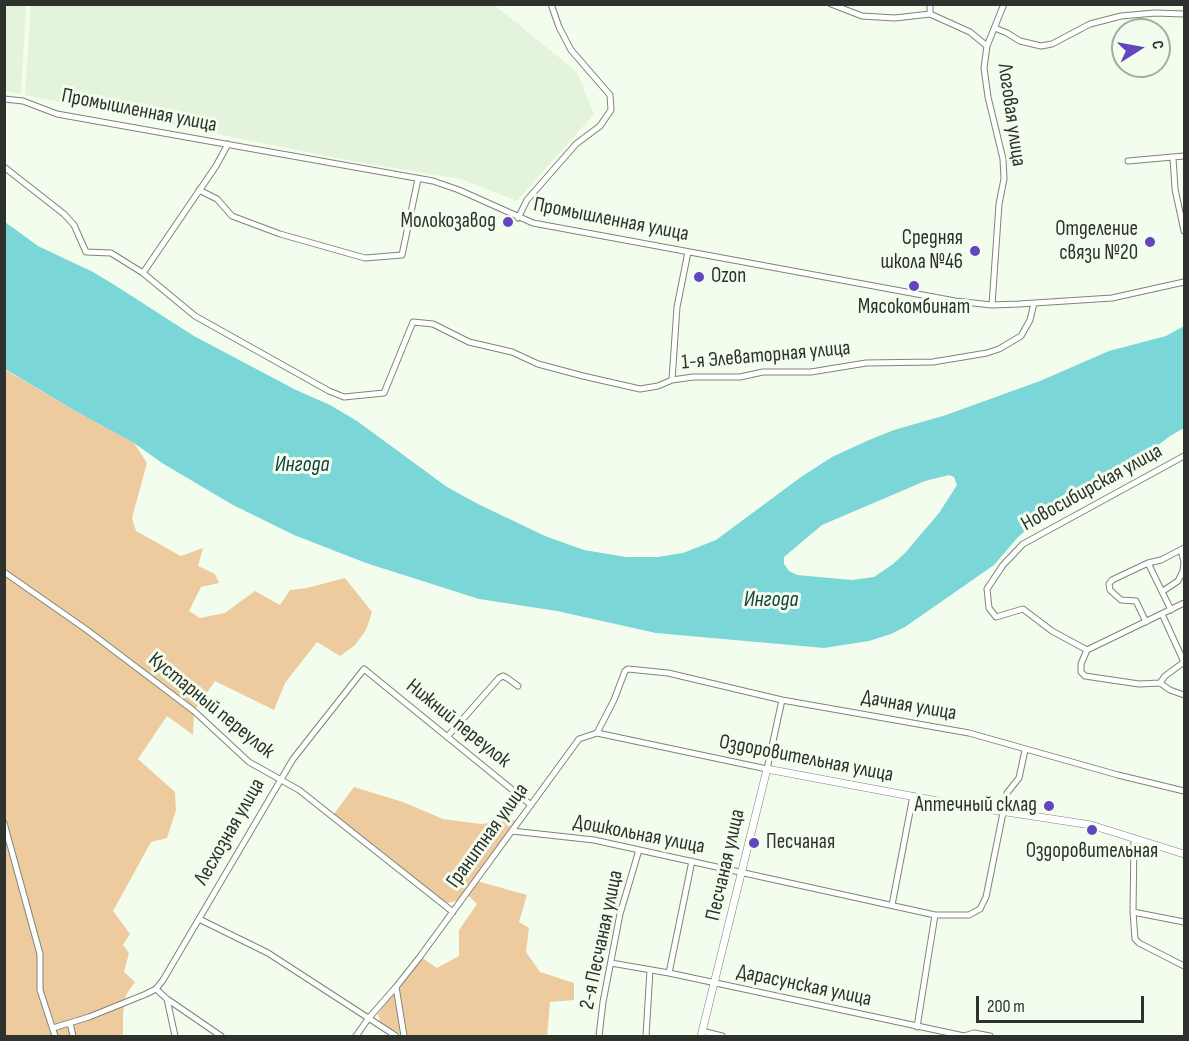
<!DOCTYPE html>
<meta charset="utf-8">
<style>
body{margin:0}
#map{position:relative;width:1189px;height:1041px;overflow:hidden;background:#f3fded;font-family:"Sofia Sans Condensed",sans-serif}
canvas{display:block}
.frame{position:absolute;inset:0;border:6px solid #2e322c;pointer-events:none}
.north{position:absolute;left:1111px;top:18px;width:60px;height:60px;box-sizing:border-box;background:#f3fded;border:2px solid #a4aca0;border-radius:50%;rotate:79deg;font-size:16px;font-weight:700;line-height:24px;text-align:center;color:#2e322c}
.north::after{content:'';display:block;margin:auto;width:21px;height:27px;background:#6346bf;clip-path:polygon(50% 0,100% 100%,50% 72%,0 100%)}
.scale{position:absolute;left:976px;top:996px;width:168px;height:27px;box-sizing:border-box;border:3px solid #2e322c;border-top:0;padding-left:8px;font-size:18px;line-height:21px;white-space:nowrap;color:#2e322c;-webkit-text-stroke:4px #f3fded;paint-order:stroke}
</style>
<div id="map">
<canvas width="1189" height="1041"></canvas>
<div class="frame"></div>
<div class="north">С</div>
<div class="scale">200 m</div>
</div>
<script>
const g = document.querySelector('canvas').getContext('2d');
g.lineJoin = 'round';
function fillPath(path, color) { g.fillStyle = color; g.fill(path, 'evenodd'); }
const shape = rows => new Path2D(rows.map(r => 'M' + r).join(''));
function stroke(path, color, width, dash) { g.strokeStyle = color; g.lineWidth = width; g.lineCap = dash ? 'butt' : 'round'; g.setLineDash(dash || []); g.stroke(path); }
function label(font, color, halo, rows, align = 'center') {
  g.font = font + ' "Sofia Sans Condensed",sans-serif'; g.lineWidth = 6; g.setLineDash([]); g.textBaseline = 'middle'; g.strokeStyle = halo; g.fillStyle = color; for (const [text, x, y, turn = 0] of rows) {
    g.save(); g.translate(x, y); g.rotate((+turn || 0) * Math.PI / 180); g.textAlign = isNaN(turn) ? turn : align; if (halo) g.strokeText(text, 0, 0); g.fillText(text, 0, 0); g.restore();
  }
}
const built = shape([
 [493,4,577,72,594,114,517,201,461,179,351,161,25,95,31,5],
 [4,5,26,5,21,94,5,91]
]);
const green = shape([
 [4,369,77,412,134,443,147,463,132,518,136,531,181,556,203,548,198,566,215,574,219,583,201,587,189,611,200,618,225,613,255,591,280,605,290,590,307,588,345,578,372,612,366,630,355,645,340,656,317,642,285,683,274,710,215,681,194,711,193,735,167,716,138,759,175,792,176,810,167,838,151,842,113,911,130,934,123,945,129,953,124,972,135,982,126,995,123,1014,123,1036,5,1036],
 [354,787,403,802,443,819,481,824,521,819,461,900,443,904,331,818],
 [477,881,527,895,519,922,529,928,526,952,540,972,574,983,574,1000,550,1002,547,1036,404,1036,380,1022,378,1014,421,957,437,968,459,956,459,930,477,904,467,894]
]);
const water = shape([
 [5,222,38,246,93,272,113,284,194,336,296,390,330,405,357,421,447,487,478,504,545,536,584,550,626,557,658,557,683,553,716,540,801,477,832,457,869,440,894,430,946,415,1040,381,1109,351,1166,336,1184,326,1184,428,1170,436,1121,474,1083,496,1059,506,1036,522,1018,537,994,565,905,627,891,634,869,641,824,648,656,633,557,611,479,599,366,563,294,535,233,505,162,463,134,443,77,412,5,369],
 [949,475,954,477,957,485,939,513,905,553,893,564,874,577,852,580,797,575,789,571,784,564,784,557,822,525,925,481]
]);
const minor = shape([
 [831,4,862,16,895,18,930,14],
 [930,4,930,14,970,32,987,46],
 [995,28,1007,33,1020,41,1041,46,1052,44,1090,24,1121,16,1155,13,1184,14],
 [4,99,23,101,57,114,433,181,459,190,533,223,955,301,992,305,1019,304,1112,298,1184,282],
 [1173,158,1175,189,1184,231],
 [1128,161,1184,156],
 [4,167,64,214,74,225,86,252,111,253,143,273,195,316,329,391,344,397,384,393,413,322,433,324,469,342,512,352,538,364,583,376,640,389,658,386,672,380,693,377,740,377,763,372,811,372,866,363,933,362,987,353,999,349,1021,336,1030,320,1034,303],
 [199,190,217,199,232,216,280,234,365,258,402,255,418,179],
 [518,218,527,200,576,144,600,126,611,110,610,95,571,50,559,27,551,4],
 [143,273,216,166,228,144],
 [992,305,999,204,1004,179,1003,159,988,97,984,68,987,46,1004,4],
 [672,380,677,307,688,252],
 [1184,456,1023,544,1003,565,987,589,989,608,996,617,1023,609,1052,631,1087,650,1081,664,1081,672,1085,676,1139,684,1160,683,1170,690,1184,695],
 [1148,563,1171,610],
 [4,572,87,630,194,711,249,762,299,790,453,912],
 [1163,591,1178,581,1183,571,1184,562,1181,550],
 [1162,614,1184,662],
 [1146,622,1136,601,1121,600,1110,590,1109,584,1112,580,1148,563,1161,560,1184,548],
 [1087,650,1184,603],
 [1160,683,1165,676,1184,662],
 [597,733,767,769,782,700],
 [447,737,499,678,503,676,507,678,518,686],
 [4,823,40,954,40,990,55,1036],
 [512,831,594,840,935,915,969,915,980,909,986,897,1007,793,1019,778,1025,750],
 [1134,838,1133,912,1135,939,1139,943,1184,966],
 [892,905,913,796],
 [1133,912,1184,922],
 [199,919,268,953,396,1036],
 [611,963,669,973,964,1036,974,1033,990,1036],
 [669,973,692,861],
 [396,987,404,1036],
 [156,989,167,999,221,1036],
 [167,999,175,1036],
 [70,1023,73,1036],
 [917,1027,935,915],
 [53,1028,89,1017,146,994,156,989,163,980,293,759,364,669,531,805],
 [702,1031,722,1036],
 [356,1036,368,1019,396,987,419,958,579,739,597,733,614,700,625,671,628,669,668,673,782,700,969,733,1118,775,1184,791],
 [599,1036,603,1002,620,914,639,850],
 [646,1036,650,970]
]);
const tertiary = shape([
 [701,1036,767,769,948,803,1091,825,1184,854]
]);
const markers = [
 [508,222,6,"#6346bf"],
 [1150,242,6,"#6346bf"],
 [975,251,6,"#6346bf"],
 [699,277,6,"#6346bf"],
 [914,286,6,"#6346bf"],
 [1049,806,6,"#6346bf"],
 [1092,830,6,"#6346bf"],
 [754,843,6,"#6346bf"]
];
const streetNames = [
 ["Промышленная улица",139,111,11],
 ["Логовая улица",1011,115,82],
 ["Промышленная улица",611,220,11],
 ["1-я Элеваторная улица",766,356,-5],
 ["Новосибирская улица",1092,488,-29],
 ["Кустарный переулок",211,706,39],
 ["Дачная улица",909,706,10],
 ["Нижний переулок",458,724,39],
 ["Оздоровительная улица",806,759,11],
 ["Лесхозная улица",230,832,-60],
 ["Дошкольная улица",639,835,11],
 ["Гранитная улица",488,836,-54],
 ["Песчаная улица",726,865,-77],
 ["2-я Песчаная улица",602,940,-78],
 ["Дарасунская улица",804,986,12]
];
const poiNames = [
 ["Молокозавод",496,222],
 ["Отделение",1138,230],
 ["связи №20",1138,254],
 ["Средняя",963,239],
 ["школа №46",963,263],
 ["Ozon",711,277,"left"],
 ["Мясокомбинат",914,308,"center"],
 ["Аптечный склад",1037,806],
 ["Песчаная",766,843,"left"],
 ["Оздоровительная",1092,852,"center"]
];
const waterNames = [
 ["Ингода",302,465],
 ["Ингода",771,600]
];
fillPath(built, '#e4f3dc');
fillPath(green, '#edcb9f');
fillPath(water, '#7bd6d7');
stroke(minor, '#7c8677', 7);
stroke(tertiary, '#7c8677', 8);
stroke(minor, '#fff', 5);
stroke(tertiary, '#fff', 7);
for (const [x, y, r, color] of markers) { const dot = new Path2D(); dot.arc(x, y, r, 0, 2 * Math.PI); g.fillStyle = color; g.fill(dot); stroke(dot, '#f3fded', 2); }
label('21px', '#2e322c', '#f3fded', streetNames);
label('21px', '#2e322c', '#f3fded', poiNames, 'right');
label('italic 22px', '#154141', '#f3fded', waterNames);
</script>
